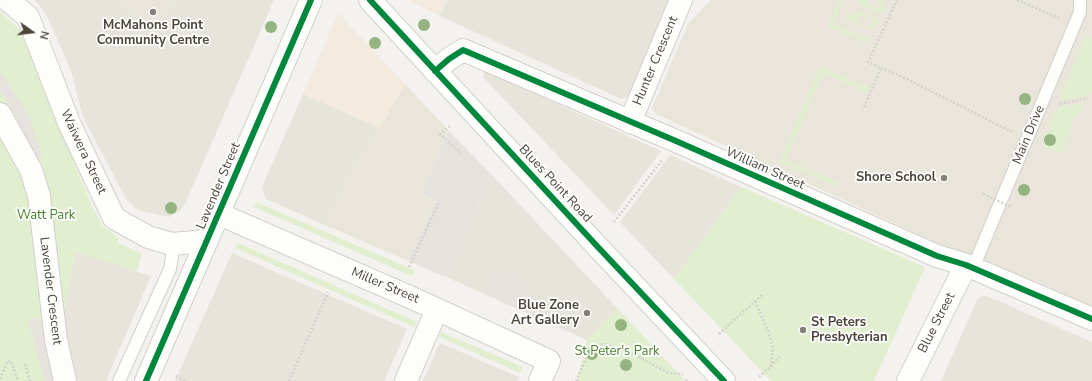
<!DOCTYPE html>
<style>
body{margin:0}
#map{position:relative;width:1092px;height:381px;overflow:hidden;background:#f4f2ee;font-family:"Nunito Sans",sans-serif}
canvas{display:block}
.north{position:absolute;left:12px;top:12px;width:40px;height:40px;-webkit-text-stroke:3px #fff;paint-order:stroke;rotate:104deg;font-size:11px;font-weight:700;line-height:16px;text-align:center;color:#4b4439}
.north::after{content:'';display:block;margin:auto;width:14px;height:18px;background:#4b4439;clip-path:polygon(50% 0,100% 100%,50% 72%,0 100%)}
</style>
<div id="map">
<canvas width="1092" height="381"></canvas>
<div class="north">N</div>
</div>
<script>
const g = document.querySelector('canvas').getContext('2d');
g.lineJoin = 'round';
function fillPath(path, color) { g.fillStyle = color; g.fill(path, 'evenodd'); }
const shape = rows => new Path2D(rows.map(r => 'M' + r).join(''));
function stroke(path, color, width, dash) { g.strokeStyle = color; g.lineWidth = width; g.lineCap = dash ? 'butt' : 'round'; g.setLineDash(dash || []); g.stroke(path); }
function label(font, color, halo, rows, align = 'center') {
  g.font = font + ' "Nunito Sans",sans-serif'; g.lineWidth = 3.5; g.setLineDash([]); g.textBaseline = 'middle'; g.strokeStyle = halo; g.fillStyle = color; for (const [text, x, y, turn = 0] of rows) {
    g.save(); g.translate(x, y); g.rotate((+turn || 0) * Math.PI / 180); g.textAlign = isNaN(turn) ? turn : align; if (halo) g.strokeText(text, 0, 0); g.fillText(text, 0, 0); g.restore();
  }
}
const residential = shape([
 [35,0,122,0,149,26,176,0,274,0,186,202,180,211,169,217,154,214,138,210,126,199,83,117,71,71,47,16],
 [447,0,669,0,630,96,621,99,440,16],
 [485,71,661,151,614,215,483,77],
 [303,94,380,128,350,173,327,226,266,199,262,187],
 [670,155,741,187,674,279,620,222],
 [491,174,617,308,587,340,446,277],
 [75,251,151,276,106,381,77,381,63,323],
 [232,253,407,329,384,381,175,381],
 [982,296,987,296,1092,342,1092,381,941,381,977,300],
 [440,343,519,377,517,381,423,381]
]);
const commercial = shape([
 [410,0,447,0,440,16,413,3],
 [338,13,405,84,380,128,303,94]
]);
const education = shape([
 [122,0,176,0,149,26],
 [711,0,1092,0,1092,307,935,242,656,114,652,108,688,24],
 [405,84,449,131,421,194,436,201,408,261,327,226,350,173,380,128]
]);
const green = shape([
 [839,0,844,0,834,24,869,39,867,43,828,26],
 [859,0,868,0,867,4,878,9,882,0,884,0,884,12,882,14,858,4],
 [0,11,20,30,92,206,102,225,118,238,118,243,142,254,137,271,75,252,63,323,77,381,0,381],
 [858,12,880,21,879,23,872,29,869,29,845,19,848,15],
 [861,15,873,20,870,28,858,23],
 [1090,36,1092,39,1092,88,1089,96,1062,100,1061,97,1085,37],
 [820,67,870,88,868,93,823,74,786,160,840,183,838,187,779,162],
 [1084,103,1079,114,1071,121,1072,129,1062,154,1041,145,1055,112,1061,106],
 [741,187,925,267,874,381,771,381,674,279],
 [256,202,414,270,413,275,409,275,254,207],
 [238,243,417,322,414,327,235,248],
 [617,308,680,375,685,381,577,381,587,340],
 [441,332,523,367,520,373,439,337]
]);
const parking = shape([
 [0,71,27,113,43,156,30,159,16,117,0,90],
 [449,131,491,174,446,277,408,261,436,201,421,193],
 [497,270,523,282,524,287,523,292,536,297,529,313,486,294],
 [40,318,58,381,45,381,28,321]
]);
const path = shape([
 [1017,0,1059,18],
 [881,68,905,78,1012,132],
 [1060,104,1088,98],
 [864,107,881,68,868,62,897,0],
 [450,126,440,134,461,153],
 [614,222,663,159],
 [409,267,439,202],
 [755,301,768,331,773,347,771,366,780,356],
 [719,334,763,294],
 [25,364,30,381],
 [176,376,187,381],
 [759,377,771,366],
 [0,379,8,361,11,361,18,381],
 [289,381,328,292],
 [576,381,592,345,605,344,639,357,669,373,683,374],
 [686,381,687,379]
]);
const service = shape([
 [973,268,1077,19,1080,12,1080,0],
 [119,381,170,269,172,257,172,244]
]);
const minor = shape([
 [8,0,28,17,69,123,114,218,148,237,172,244,207,241],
 [435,71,449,59,463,50,676,141,937,256,966,265,1092,319],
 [0,114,31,170,39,196,56,340,65,381],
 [630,122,681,0],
 [219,214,410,297,549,361,540,381],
 [406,381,437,309]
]);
const tertiary = shape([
 [370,0,596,245,724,381],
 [146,381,311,0],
 [908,381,966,265]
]);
const pathBridge = shape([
 [983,194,1011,207]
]);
const cycleway = shape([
 [370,0,596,245,724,381],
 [435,71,449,59,463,50,676,141,937,256,966,265,1092,319],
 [146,381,311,0]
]);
const trees = [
 [424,25],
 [271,27],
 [375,43],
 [1025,99],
 [1050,140],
 [1024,190],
 [171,208],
 [621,325],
 [592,354],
 [626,365]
];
const markers = [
 [153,12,4,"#868178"],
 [944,178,4,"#868178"],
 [587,313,4,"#868178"],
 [803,330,4,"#868178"]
];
const poiNames = [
 ["McMahons Point",153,26,"center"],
 ["Community Centre",153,41,"center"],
 ["Shore School",936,178],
 ["Blue Zone",579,306],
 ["Art Gallery",579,321],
 ["St Peters",811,323,"left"],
 ["Presbyterian",811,338,"left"]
];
const streetNames = [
 ["Hunter Crescent",656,61,-67],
 ["Main Drive",1029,135,-67],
 ["Waiwera Street",83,152,65],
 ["William Street",765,169,24],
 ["Blues Point Road",555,184,47],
 ["Lavender Street",219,186,-67],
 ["Miller Street",385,286,23],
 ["Lavender Crescent",50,291,83],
 ["Blue Street",937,323,-63]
];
const parkNames = [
 ["Watt Park",46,216],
 ["St Peter's Park",617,352]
];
fillPath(residential, '#e7e4dc');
fillPath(commercial, '#f3ebdf');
fillPath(education, '#eae5da');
fillPath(green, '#e1eecf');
fillPath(parking, '#e6e3df');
stroke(service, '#d2d0cb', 14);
stroke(minor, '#d2d0cb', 24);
stroke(tertiary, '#d2d0cb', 24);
stroke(path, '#d3d2cc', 2.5, [2, 2]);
stroke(service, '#fdfdfc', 12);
stroke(minor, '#fdfdfc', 22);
stroke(tertiary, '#fdfdfc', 22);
stroke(pathBridge, '#d3d2cc', 2.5, [2, 2]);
stroke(cycleway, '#00873e', 6);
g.fillStyle = '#96b382';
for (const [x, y] of trees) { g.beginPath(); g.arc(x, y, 6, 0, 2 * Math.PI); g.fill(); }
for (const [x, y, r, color] of markers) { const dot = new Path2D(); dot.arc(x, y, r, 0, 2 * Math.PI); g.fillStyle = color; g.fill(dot); stroke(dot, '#fff', 1.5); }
label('bold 13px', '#4b4439', '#fff', poiNames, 'right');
label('13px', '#4b4439', '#fff', streetNames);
label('13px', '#4a7f2a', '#fff', parkNames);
</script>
